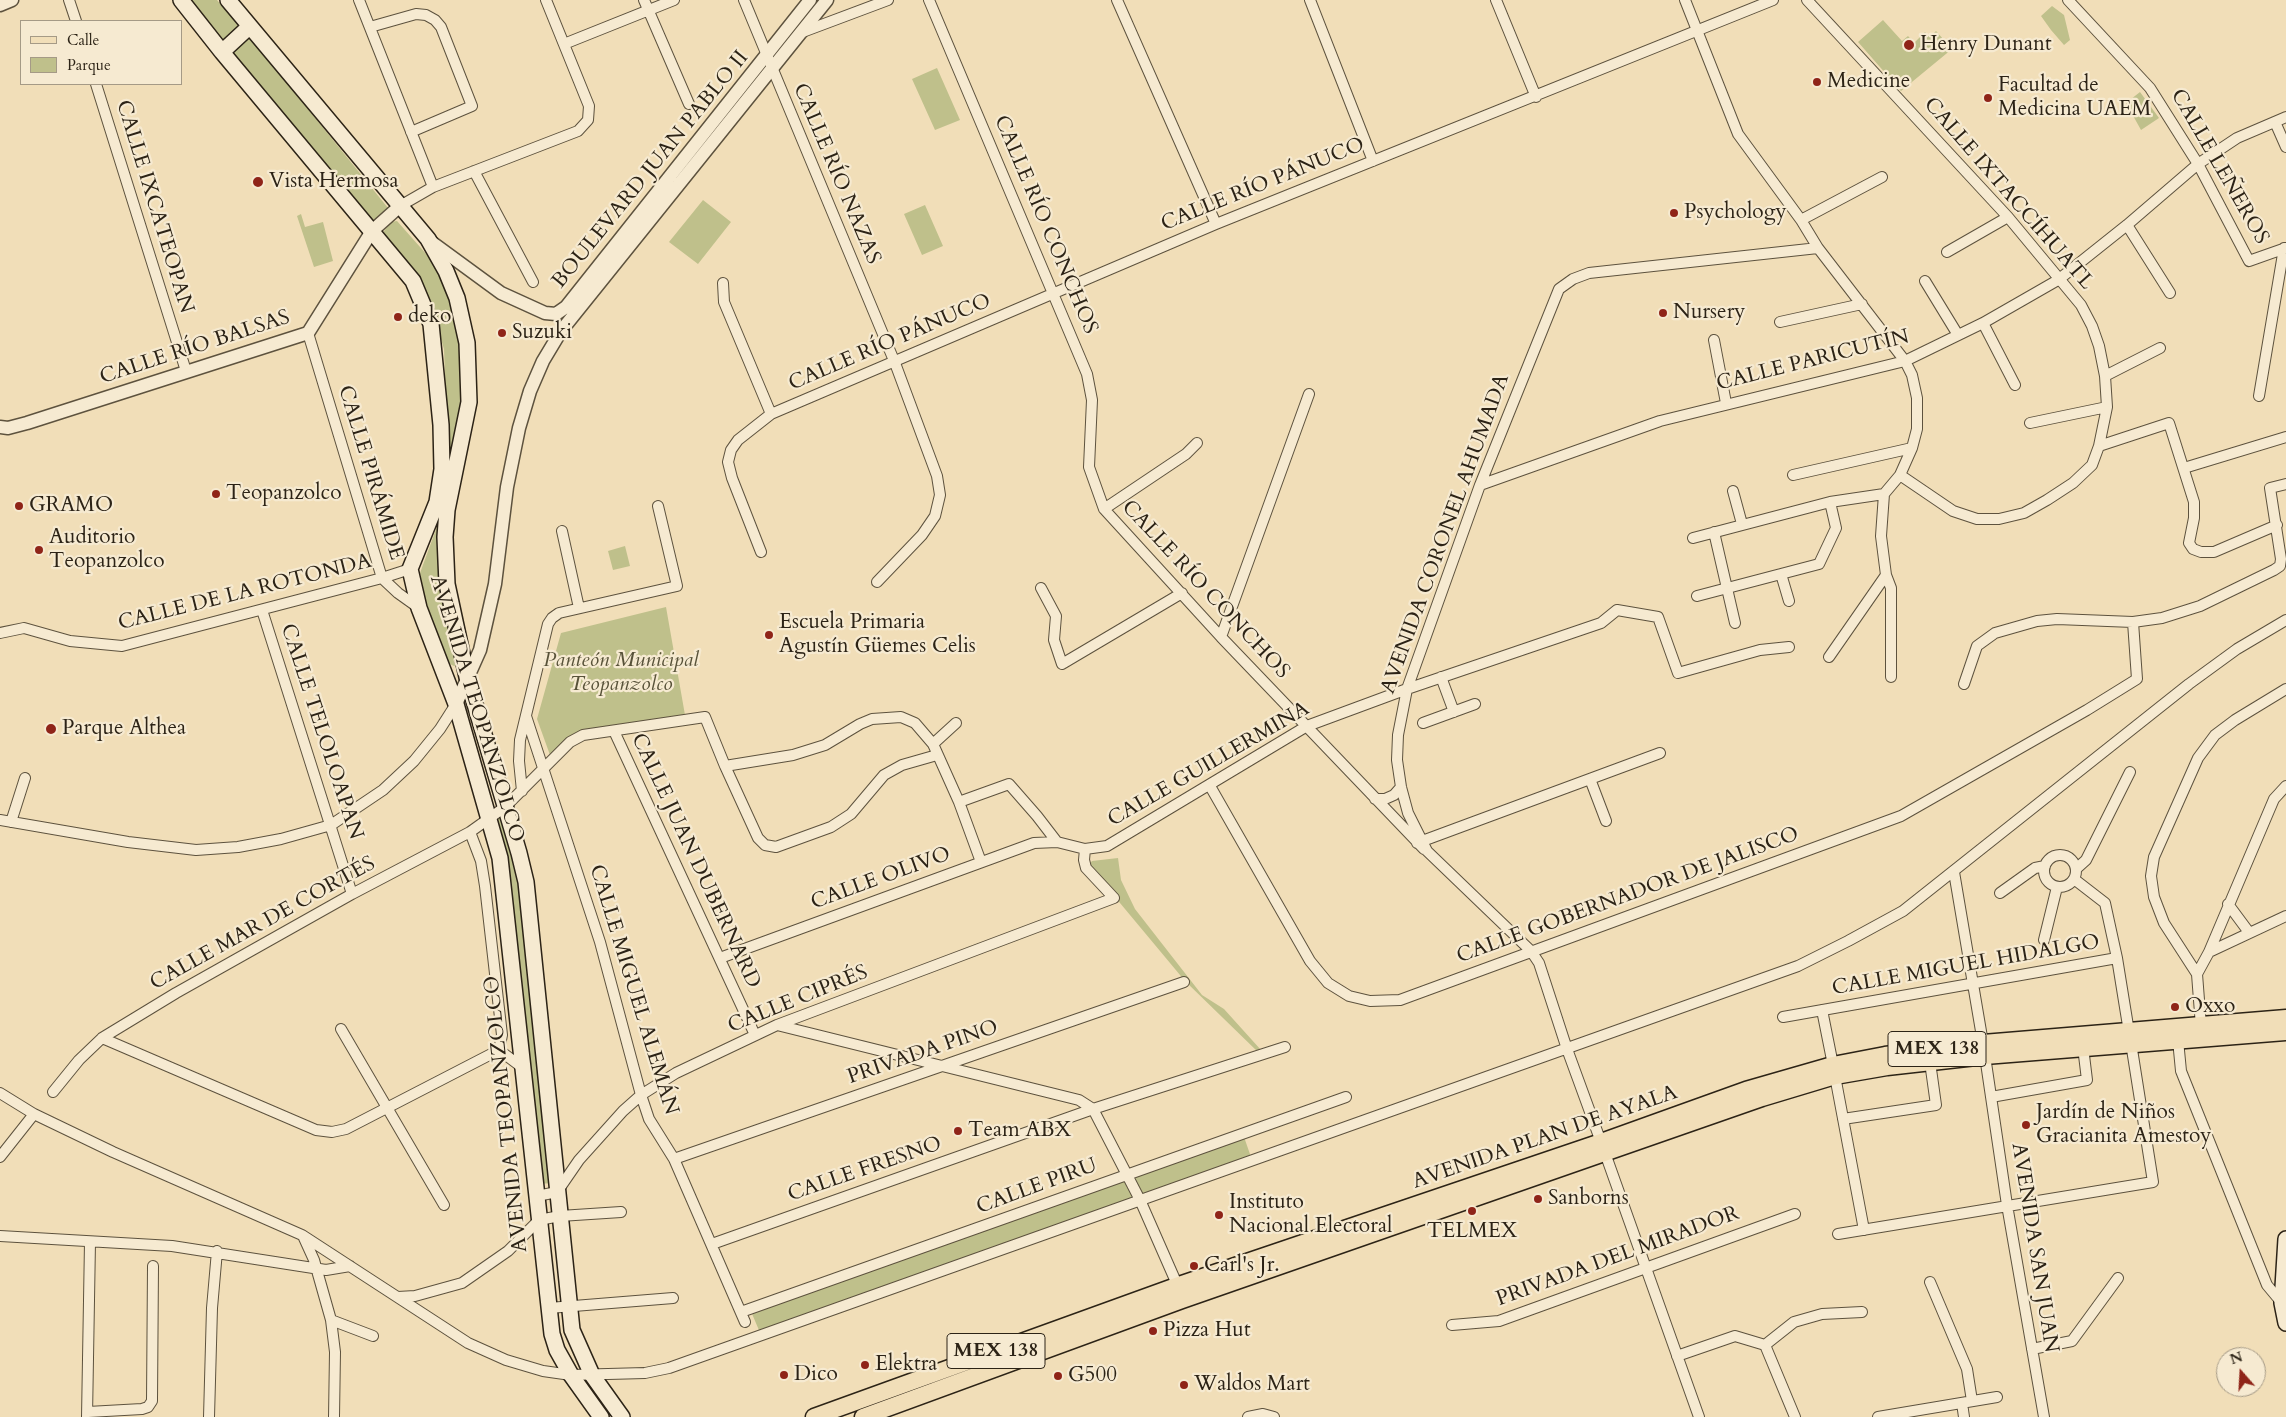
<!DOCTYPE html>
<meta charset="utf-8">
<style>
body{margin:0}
#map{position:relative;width:2286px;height:1417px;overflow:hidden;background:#f1deb8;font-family:Cardo,serif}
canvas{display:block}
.legend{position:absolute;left:20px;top:20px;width:162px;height:65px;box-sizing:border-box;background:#f6ead1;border:1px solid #a59a86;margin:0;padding:6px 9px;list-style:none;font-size:15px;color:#2c2316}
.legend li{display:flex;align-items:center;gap:10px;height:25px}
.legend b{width:25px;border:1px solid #a59a86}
.north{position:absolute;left:2216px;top:1347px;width:50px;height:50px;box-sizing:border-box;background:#f6ead1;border:1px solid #a59a86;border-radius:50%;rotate:341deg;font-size:14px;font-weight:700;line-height:20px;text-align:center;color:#2c2316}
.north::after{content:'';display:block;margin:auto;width:18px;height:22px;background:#8f2418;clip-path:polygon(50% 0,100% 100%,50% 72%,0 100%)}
</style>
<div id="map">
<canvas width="2286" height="1417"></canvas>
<ul class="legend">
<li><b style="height:6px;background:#f1deb8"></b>Calle</li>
<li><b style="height:14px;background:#bfc08b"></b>Parque</li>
</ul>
<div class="north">N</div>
</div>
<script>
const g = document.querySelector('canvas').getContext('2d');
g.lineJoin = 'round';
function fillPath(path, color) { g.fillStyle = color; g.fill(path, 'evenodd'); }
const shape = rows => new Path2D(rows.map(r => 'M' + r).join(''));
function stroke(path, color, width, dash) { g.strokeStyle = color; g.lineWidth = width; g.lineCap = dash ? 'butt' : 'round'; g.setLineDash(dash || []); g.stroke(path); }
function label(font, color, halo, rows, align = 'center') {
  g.font = font + ' Cardo,serif'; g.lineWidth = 4.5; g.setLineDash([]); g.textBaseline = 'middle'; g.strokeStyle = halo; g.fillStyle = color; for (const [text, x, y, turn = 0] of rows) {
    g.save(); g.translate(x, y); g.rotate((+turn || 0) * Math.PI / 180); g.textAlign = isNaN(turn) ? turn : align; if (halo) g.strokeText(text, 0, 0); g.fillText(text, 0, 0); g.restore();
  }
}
const green = shape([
 [187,0,217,0,257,46,388,208,372,227],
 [2052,6,2064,15,2070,40,2064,45,2051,30,2041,16],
 [1883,20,1902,41,1908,36,1914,43,1925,32,1930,37,1936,31,1952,49,1901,91,1858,42],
 [937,68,960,120,935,130,912,79],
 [2140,92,2159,118,2141,130,2126,103],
 [703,200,731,222,698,264,669,242],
 [925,205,943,246,922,255,904,214],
 [301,214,305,227,323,222,333,261,314,267,297,216],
 [397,221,428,256,445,284,453,305,460,335,465,404,449,482,444,349,432,310,381,235,391,222],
 [438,524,441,525,458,665,454,666,448,663,425,599,420,573],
 [625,546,630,566,613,570,608,551],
 [666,607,685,715,584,733,550,755,537,719,561,633],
 [505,807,519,853,556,1183,535,1184,490,818],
 [1118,858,1121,880,1135,909,1202,995,1224,1009,1261,1050,1259,1053,1185,981,1115,897,1087,867,1092,861],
 [1243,1134,1252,1160,761,1335,750,1309]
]);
const minor = shape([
 [69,0,76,21],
 [359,0,433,187],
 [644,0,689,104],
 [744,0,895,363,937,476,940,495,935,516,922,535,877,582],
 [929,0,1087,374,1092,400,1089,467,1104,509,1221,637,1424,849],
 [1117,0,1216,224],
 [1310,0,1373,161],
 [1496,0,1536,97],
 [1685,0,1738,134,1801,220,1818,248,1905,361,1912,375,1917,398,1917,429,1912,448,1900,475,1884,494,1830,502,1693,538],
 [1807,0,2008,217,2081,305,2092,326,2099,346,2105,376,2107,407,2099,446,2092,465,2073,483,2047,500,2024,513,1999,519,1977,519,1953,511,1900,475],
 [2068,0,2150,88,2198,164,2249,261,2286,248],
 [370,27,416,14,426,15,435,20,441,27,472,106,411,132],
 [800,33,888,0],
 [564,44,674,0],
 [96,84,186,371],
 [2275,122,2286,147],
 [474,171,533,282],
 [400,206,433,187,578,131,588,120,589,106,546,0],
 [1801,220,1882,177],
 [2127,225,2170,293],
 [1947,252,2008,217],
 [1925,281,1958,335],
 [723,283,724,302,771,414],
 [1780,322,1862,304],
 [1983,323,2015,385],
 [308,333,382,578,398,593,419,608],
 [1714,340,1726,403],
 [2105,376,2160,348],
 [2259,396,2284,248],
 [2030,423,2107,407],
 [2099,446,2169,423,2194,502,2194,518,2189,543,2193,549,2201,552,2214,552,2277,525],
 [2184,468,2286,437],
 [1793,475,1912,448],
 [1480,485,1660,421,1905,361,1983,323,2058,280,2127,225,2198,164,2237,138,2286,117],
 [1733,491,1742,524],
 [1884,494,1881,536,1886,575,1891,588,1891,677],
 [1104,509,1186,454,1197,443],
 [562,531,579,608],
 [1714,532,1735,623],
 [761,552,732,478,728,462,731,450,738,440,771,414,1216,224,1773,0],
 [1781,574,1789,601],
 [1041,588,1056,616,1054,640,1062,664,1182,593],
 [1697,596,1819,564,1836,528,1830,502],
 [262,610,352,894],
 [0,633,24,628,70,641,122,646,382,578,410,569],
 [1221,637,1309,394],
 [1829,657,1886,575],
 [1441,677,1454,712],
 [1964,684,1977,646,1995,633,2037,621,2057,619,2133,622,2162,618,2200,606,2274,570,2280,566,2281,559,2270,488,2286,484],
 [526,716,600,942,641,1095,649,1119,674,1159,745,1322],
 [1423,723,1475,704],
 [614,731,755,1035],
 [933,744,956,723],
 [725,766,793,755,825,745,860,724,872,719,901,717,915,723,933,744,959,802,981,862],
 [1590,779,1606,821],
 [1210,786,1310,961,1328,983,1349,996,1370,1001,1400,1000,1901,816,2087,710,2137,679,2133,622],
 [522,791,519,761,520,740,548,624,552,618,559,613,677,586,658,506],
 [1375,799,1385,799,1394,795,1401,787],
 [959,802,1009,784,1037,816,1057,842],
 [0,820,128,842,196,850,238,847,281,839,331,825,383,790,414,761,440,729,456,704],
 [11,822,25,778],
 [470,832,481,861,485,886,502,1035,499,1050,523,1068],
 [1417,843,1660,753],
 '2044 871a16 16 0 1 1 32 0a16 16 0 1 1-32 0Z',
 [2076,869,2086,860,2130,772],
 [1954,872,1983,1043],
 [2074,879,2105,903,2117,958,2129,1032],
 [2000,893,2035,868,2045,866],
 [2228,904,2248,931],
 [2044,940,2057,887],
 [2209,952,2274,799,2286,786],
 [720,958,1034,843,1057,842,1085,849,1107,846,1307,726,1407,689,1601,623,1617,610,1658,617,1678,673,1760,650,1789,647],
 [2197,974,2209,952,2286,916],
 [1822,1010,1833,1065],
 [1783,1017,2117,958],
 [777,1025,1079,1100,1093,1109,1140,1200,1180,1291],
 [2201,1026,2197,974,2164,923,2154,897,2151,876,2154,857,2198,758,2215,735,2235,720,2286,689],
 [341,1029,444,1205],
 [102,1038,316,1130,332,1132,346,1129,499,1050],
 [2178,1040,2181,1071,2267,1285,2282,1303],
 [1985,1056,2007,1205,2044,1417],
 [1835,1076,1864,1230],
 [53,1092,79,1060,102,1038,176,993,352,894,470,832,505,807,570,742,583,735,705,717,725,766,758,838,765,845,776,847,831,827,851,814,884,775,902,765,937,755],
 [0,1093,34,1114,113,1152,302,1235,468,1343,506,1360,543,1371,571,1375,645,1373,669,1368,1798,966,1848,941,1903,911,2189,684,2237,649,2286,620],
 [1991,1097,2087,1080,2083,1047],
 [1843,1119,1936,1105,1930,1062],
 [1601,1142,1567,1049,1539,963,1531,951,1427,851,1408,813,1401,787,1397,760,1398,735,1407,689,1480,485,1559,289,1573,279,1589,273,1818,248],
 [1605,1153,1699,1417],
 [0,1157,34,1114],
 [674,1159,1184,982],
 [537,1196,557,1192,579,1160,623,1111,641,1095,676,1073,777,1025,1114,898,1086,868,1084,860,1085,849],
 [1838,1234,2153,1182,2131,1043],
 [0,1236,172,1246,326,1270,350,1266],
 [304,1238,314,1260,331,1320,335,1352,334,1417],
 [712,1244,1093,1109,1285,1047],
 [1930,1282,1967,1369,1972,1401],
 [398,1297,415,1296,462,1283,508,1251,539,1220,560,1216,621,1212],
 [549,1308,673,1298],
 [741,1312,1346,1097],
 [331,1320,373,1336],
 [1452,1325,1499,1321,1795,1214],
 [1765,1345,1794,1322,1822,1314,1862,1312],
 [1765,1345,1795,1417],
 [2032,1349,2072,1341,2118,1278],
 [1677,1356,1735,1336,1765,1345],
 [1962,1403,1964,1417],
 [88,1412,142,1409,148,1407,152,1401,153,1266],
 [87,1417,90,1242],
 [209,1417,212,1308,217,1251],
 [1248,1417,1263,1414,1274,1417],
 [1878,1417,1997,1397]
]);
const tertiary = shape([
 [0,5,12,0],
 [430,241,501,293,545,313,556,314,566,307,810,0],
 [0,427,8,428,27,423,308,333,372,231,400,206],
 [456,704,480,650,495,584,507,487,519,428,530,391,543,361,561,331,827,0]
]);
const secondary = shape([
 [181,0,222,52,413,281,431,324,441,425,442,469,437,502,410,569,419,608,456,704,500,858,552,1334,557,1350,571,1375,601,1417],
 [228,0,428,239,446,271,457,298,467,343,469,402,447,510,445,537,447,584,467,677,519,853,526,882,572,1330,592,1375,622,1417],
 [222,52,249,27],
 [2286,1239,2282,1303,2286,1323]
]);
const primary = shape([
 [814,1417,1179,1285,1601,1142,1746,1090,1833,1065,1885,1055,1983,1043,2286,1018],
 [863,1417,1182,1300,1762,1098,1835,1076,1887,1067,1985,1056,2286,1032]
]);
const markers = [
 [1909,45,6,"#8f2418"],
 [1817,82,5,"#8f2418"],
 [1988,98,5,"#8f2418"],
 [258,182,6,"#8f2418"],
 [1674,213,5,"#8f2418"],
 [1663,313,5,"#8f2418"],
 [398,317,5,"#8f2418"],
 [502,333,5,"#8f2418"],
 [216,494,5,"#8f2418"],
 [19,506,5,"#8f2418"],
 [39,550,5,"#8f2418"],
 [769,635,5,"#8f2418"],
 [51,729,6,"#8f2418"],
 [2175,1007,5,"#8f2418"],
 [2026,1125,5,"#8f2418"],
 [958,1131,5,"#8f2418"],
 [1538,1199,5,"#8f2418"],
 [1472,1211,5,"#8f2418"],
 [1219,1215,5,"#8f2418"],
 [1194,1266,5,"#8f2418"],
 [1153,1331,5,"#8f2418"],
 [865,1365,5,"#8f2418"],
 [784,1375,5,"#8f2418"],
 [1058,1376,5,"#8f2418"],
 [1184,1385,5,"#8f2418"]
];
const shields = [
 [1937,1049,98],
 [996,1351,98]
];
const shieldNames = [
 ["MEX 138",1937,1049],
 ["MEX 138",996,1351]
];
const poiNames = [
 ["Henry Dunant",1920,45],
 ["Medicine",1827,82],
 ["Facultad de",1998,86],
 ["Medicina UAEM",1998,110],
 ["Vista Hermosa",269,182],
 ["Psychology",1684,213],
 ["Nursery",1673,313],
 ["deko",408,317],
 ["Suzuki",512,333],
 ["Teopanzolco",226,494],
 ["GRAMO",29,506],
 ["Auditorio",49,538],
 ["Teopanzolco",49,562],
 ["Escuela Primaria",779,623],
 ["Agustín Güemes Celis",779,647],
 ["Parque Althea",62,729],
 ["Oxxo",2185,1007],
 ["Jardín de Niños",2036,1113],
 ["Gracianita Amestoy",2036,1137],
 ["Team ABX",968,1131],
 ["Sanborns",1548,1199],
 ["Instituto",1229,1203],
 ["Nacional Electoral",1229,1227],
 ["TELMEX",1472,1232,"center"],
 ["Carl's Jr.",1204,1266],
 ["Pizza Hut",1163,1331],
 ["Elektra",875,1365],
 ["Dico",794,1375],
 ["G500",1068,1376],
 ["Waldos Mart",1194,1385]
];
const streetNames = [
 ["CALLE LEÑEROS",2219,167,60],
 ["BOULEVARD JUAN PABLO II",651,170,-51],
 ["CALLE RÍO NAZAS",836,174,67],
 ["CALLE RÍO PÁNUCO",1263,185,-22],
 ["CALLE IXTACCÍHUATL",2008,194,49],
 ["CALLE IXCATEOPAN",154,207,73],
 ["CALLE RÍO CONCHOS",1045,225,67],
 ["CALLE RÍO PÁNUCO",890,343,-23],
 ["CALLE RÍO BALSAS",195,348,-18],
 ["CALLE PARICUTÍN",1813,361,-14],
 ["CALLE PIRÁMIDE",370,473,73],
 ["AVENIDA CORONEL AHUMADA",1446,534,-70],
 ["CALLE RÍO CONCHOS",1205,590,47],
 ["CALLE DE LA ROTONDA",245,593,-14],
 ["AVENIDA TEOPANZOLCO",476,709,73],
 ["CALLE TELOLOAPAN",321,732,72],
 ["CALLE GUILLERMINA",1209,765,-30],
 ["CALLE JUAN DUBERNARD",695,861,65],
 ["CALLE OLIVO",881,879,-20],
 ["CALLE GOBERNADOR DE JALISCO",1628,896,-20],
 ["CALLE MAR DE CORTÉS",263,924,-29],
 ["CALLE MIGUEL HIDALGO",1966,966,-10],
 ["CALLE MIGUEL ALEMÁN",633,990,73],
 ["CALLE CIPRÉS",798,1000,-22],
 ["PRIVADA PINO",923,1053,-19],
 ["AVENIDA TEOPANZOLCO",507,1114,-96],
 ["AVENIDA PLAN DE AYALA",1545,1138,-19],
 ["CALLE FRESNO",865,1170,-19],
 ["CALLE PIRU",1037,1187,-20],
 ["AVENIDA SAN JUAN",2034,1248,81],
 ["PRIVADA DEL MIRADOR",1618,1257,-20]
];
const parkNames = [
 ["Panteón Municipal",621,661],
 ["Teopanzolco",621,685]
];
fillPath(green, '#bfc08b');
stroke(minor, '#5d523e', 12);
stroke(tertiary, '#5d523e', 15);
stroke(secondary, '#2c2316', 18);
stroke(primary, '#2c2316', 19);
stroke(minor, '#f6ead1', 10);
stroke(tertiary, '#f6ead1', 12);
stroke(secondary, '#f6ead1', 15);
stroke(primary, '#f1deb8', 16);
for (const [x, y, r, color] of markers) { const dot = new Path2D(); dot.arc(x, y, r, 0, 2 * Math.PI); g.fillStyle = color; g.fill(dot); stroke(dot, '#f6ead1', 2); }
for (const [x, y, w] of shields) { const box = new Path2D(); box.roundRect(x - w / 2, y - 17.5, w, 35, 4); g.fillStyle = '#f6ead1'; g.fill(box); stroke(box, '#2c2316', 1); }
label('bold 20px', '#2c2316', null, shieldNames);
label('21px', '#2c2316', '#f6ead1', poiNames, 'left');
label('21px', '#2c2316', '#f6ead1', streetNames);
label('italic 21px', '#585239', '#f6ead1', parkNames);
</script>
